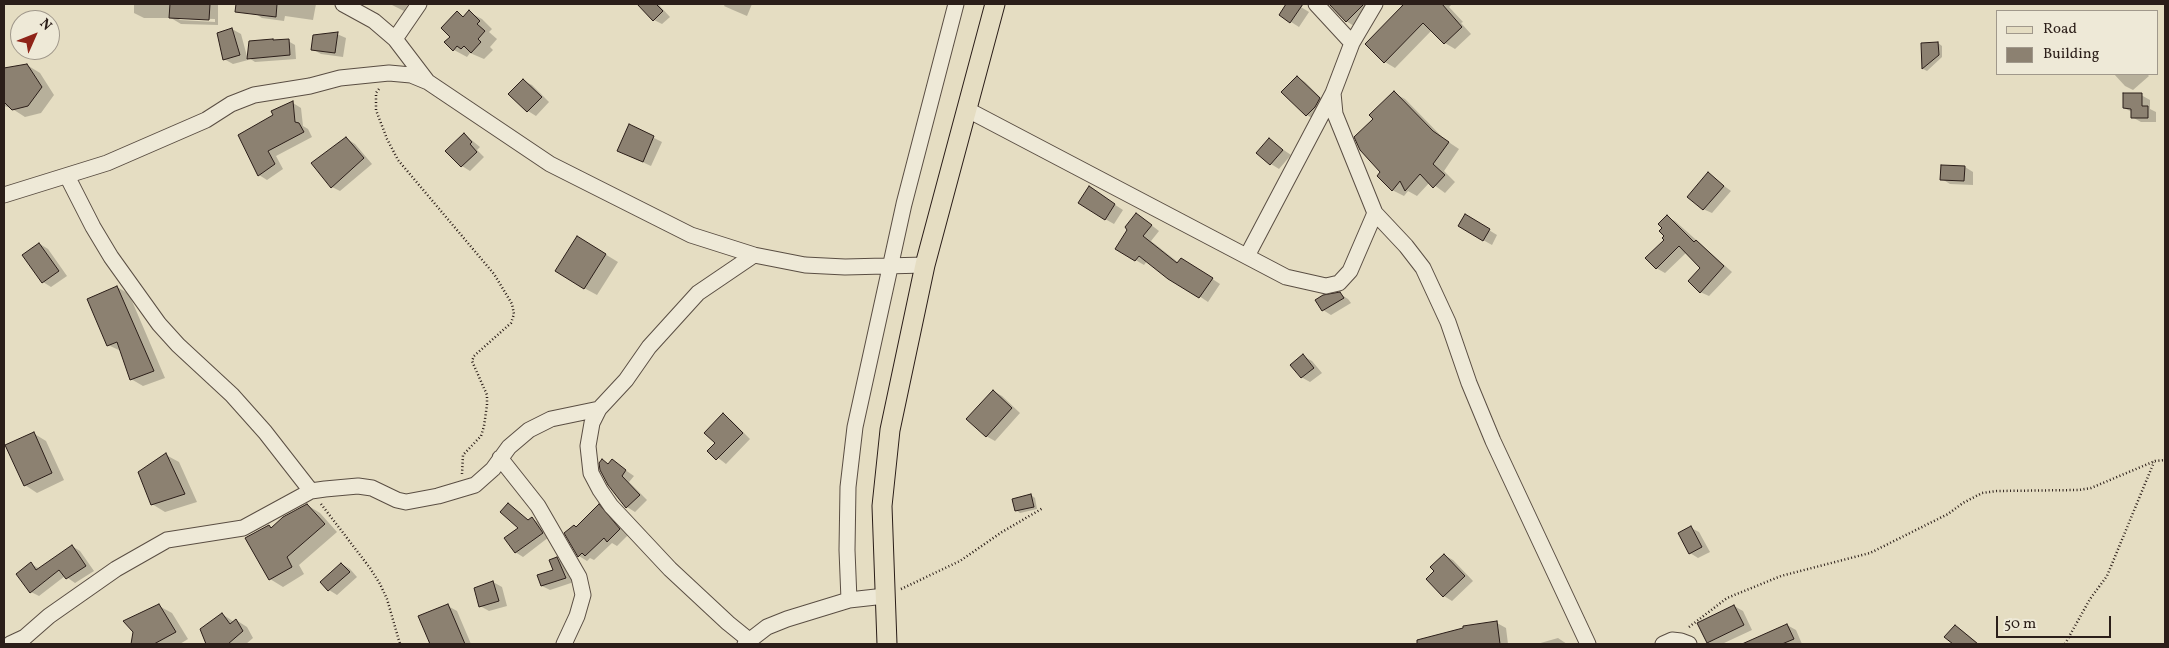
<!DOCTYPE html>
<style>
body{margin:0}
#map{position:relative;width:2169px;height:648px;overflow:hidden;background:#e5ddc2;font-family:Vollkorn,serif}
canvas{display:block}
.frame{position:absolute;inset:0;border:5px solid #2b1e19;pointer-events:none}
.legend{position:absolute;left:1996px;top:10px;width:162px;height:65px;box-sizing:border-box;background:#eee9d7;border:1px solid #a0988b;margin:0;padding:6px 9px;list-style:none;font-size:15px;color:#2b1e19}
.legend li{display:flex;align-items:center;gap:10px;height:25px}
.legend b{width:25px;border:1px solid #a0988b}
.north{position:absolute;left:10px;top:10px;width:50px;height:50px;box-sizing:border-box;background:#eee9d7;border:1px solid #a0988b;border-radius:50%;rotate:46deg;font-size:14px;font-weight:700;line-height:20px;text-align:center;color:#2b1e19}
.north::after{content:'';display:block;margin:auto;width:18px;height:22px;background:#8f2418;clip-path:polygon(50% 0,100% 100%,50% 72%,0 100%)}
.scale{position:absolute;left:1996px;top:616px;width:115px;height:22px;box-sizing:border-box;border:2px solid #2b1e19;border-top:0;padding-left:6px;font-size:15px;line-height:18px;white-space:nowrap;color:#2b1e19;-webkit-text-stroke:4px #eee9d7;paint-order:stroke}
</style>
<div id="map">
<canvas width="2169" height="648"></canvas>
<div class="frame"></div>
<ul class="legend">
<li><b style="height:6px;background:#e5ddc2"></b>Road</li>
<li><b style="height:14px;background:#8c8171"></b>Building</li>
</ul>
<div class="north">N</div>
<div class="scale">50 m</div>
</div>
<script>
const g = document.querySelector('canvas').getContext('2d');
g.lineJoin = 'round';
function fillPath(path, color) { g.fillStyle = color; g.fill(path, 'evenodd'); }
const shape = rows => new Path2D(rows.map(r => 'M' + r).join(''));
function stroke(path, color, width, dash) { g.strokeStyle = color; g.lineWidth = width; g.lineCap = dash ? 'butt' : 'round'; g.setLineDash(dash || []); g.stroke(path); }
const shadow = shape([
 [134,4,218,4,218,25,181,24,171,18,144,18,134,13],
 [177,18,215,19,215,22,180,20],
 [255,4,316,4,313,20,285,16,284,21,262,18,254,13],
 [390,4,408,4,404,11],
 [639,4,658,4,670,17,662,24,654,20],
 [725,4,752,4,747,16,733,10,724,6],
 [1288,4,1296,4,1309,12,1299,27,1280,15],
 [1330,4,1375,4,1354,26,1346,21],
 [1400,4,1452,4,1449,7,1463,22,1461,23,1471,34,1455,49,1445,43,1432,30,1395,68,1385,62,1366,44,1403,7],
 [469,12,482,19,492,29,489,32,497,39,490,47,493,50,484,59,470,53,467,57,454,50,451,37,458,13,464,17],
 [232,29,241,34,248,60,233,64,224,59],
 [337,34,346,38,343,57,321,54,312,49],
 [288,41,295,45,296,59,255,62,249,58],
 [1938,43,1942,46,1942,57,1927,71,1923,69,1922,44],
 [27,65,40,73,54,95,41,113,25,117,11,108,4,106,4,69],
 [2114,74,2147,74,2149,76,2133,90,2125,86],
 [1297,77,1305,82,1327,104,1315,120,1307,115],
 [523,81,532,85,549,102,536,116,528,111],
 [1394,93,1405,99,1444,139,1459,149,1444,171,1455,182,1445,193,1430,182,1417,196,1408,191,1404,196,1392,190,1382,172,1375,119],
 [2141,95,2150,100,2150,109,2156,112,2156,122,2141,122,2132,117,2132,112,2124,108],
 [293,103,301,108,303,126,308,129,312,137,276,156,283,169,267,180,259,175,240,136],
 [630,126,662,142,651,166,627,155],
 [464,134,480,147,477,150,484,157,470,171,462,166],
 [347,139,355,144,372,164,340,191,332,187],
 [1269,140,1291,155,1279,169,1271,164],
 [1965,167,1973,172,1973,185,1950,184,1942,179],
 [1708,174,1731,191,1712,213,1703,209],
 [1097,193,1123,210,1114,224,1105,219],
 [1137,214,1159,231,1151,241,1179,263,1190,264,1220,284,1208,302,1147,261,1144,265,1117,249],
 [1667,217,1675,221,1732,272,1709,296,1700,292,1702,268,1687,252,1665,273,1656,268,1665,240,1663,228],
 [1474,221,1497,235,1492,245,1483,240],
 [40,244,48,249,67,276,51,287,43,282],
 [590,245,618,262,597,295,584,288],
 [117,287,129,294,165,378,143,386,131,379,121,351,108,345],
 [1340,294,1348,299,1351,303,1331,315,1323,310],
 [1303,356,1312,361,1322,373,1310,382,1301,377],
 [993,391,1002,396,1020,413,995,441,986,436],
 [723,415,731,420,750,439,726,464,709,451,716,443],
 [33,433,46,441,64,480,37,493,25,485],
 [166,455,179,462,197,502,165,512,152,504],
 [612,461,634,476,629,482,647,500,635,512,627,507,609,465],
 [1031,495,1035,498,1037,509,1020,513,1016,510],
 [307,505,320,513,337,532,299,565,304,574,283,587,270,579,269,526,272,528],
 [508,505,529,521,532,519,540,523,549,537,523,557,515,552,520,528],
 [599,506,607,511,628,535,617,546,612,543,594,560,590,558,587,561,579,556,576,528],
 [1691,528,1699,532,1710,552,1698,558,1690,553],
 [72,546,80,551,94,571,75,583,65,576,39,596,31,592,31,564,40,569],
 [1444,555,1453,560,1473,581,1452,601,1444,596,1436,571],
 [557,559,565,563,574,582,550,590,542,586,554,571],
 [342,564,350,569,357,577,337,595,329,590],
 [493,582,502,587,507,606,489,611,480,606],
 [159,606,172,613,188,639,180,644,136,644,133,640],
 [448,606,457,611,471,644,431,644,420,617],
 [1734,606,1743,611,1752,630,1722,644,1712,644,1708,642],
 [222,614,234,622,236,620,247,627,253,638,246,644,207,644,201,630],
 [1497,623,1506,628,1508,644,1428,644,1427,639],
 [1787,625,1796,630,1802,644,1764,644,1760,637],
 [1955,626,1963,631,1979,644,1955,644,1946,637],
 [1558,638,1567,644,1537,644]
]);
const building = shape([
 [170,4,210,4,209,20,169,18,170,4],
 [236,4,277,4,276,17,235,12,236,4],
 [637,4,656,4,663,11,653,21,637,4],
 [1286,4,1303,4,1290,23,1279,15,1286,4],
 [1329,4,1364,4,1346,22,1329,4],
 [1404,4,1442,4,1462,27,1444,44,1423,23,1384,63,1365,44,1404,4],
 [469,10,480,21,477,24,485,31,478,39,481,42,471,53,464,46,461,49,457,46,453,51,444,42,450,37,441,28,457,11,463,17,469,10],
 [232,28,240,55,223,60,217,33,232,28],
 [338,32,335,53,311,50,313,35,338,32],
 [273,39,273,40,289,39,290,55,247,59,249,41,273,39],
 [1938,42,1939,55,1922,69,1921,43,1938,42],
 [27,64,42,87,28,106,12,110,4,102,4,68,27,64],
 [1297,76,1320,98,1315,107,1306,116,1281,92,1297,76],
 [523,79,542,97,527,112,508,94,523,79],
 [1394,91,1433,131,1449,142,1433,164,1445,175,1433,188,1420,174,1405,191,1400,181,1392,191,1377,176,1380,172,1360,150,1354,137,1373,119,1369,115,1394,91],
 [2123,93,2142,93,2142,106,2148,106,2148,118,2131,118,2131,109,2123,108,2123,93],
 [293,101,295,122,299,123,304,132,268,151,275,164,258,176,238,135,273,115,271,111,293,101],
 [629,124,654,136,643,162,617,151,629,124],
 [464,133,472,142,470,144,477,152,461,167,445,151,464,133],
 [346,137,364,158,331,188,311,163,346,137],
 [1269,138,1283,150,1270,165,1256,153,1269,138],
 [1941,165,1965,166,1964,181,1940,180,1941,165],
 [1708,172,1724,186,1703,210,1687,197,1708,172],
 [1089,186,1115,204,1105,220,1078,203,1089,186],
 [1136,213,1152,225,1143,236,1177,263,1181,258,1213,278,1199,298,1168,279,1139,256,1135,261,1115,249,1127,230,1125,227,1136,213],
 [1465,214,1490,229,1483,241,1458,226,1465,214],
 [1667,215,1694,242,1696,240,1724,266,1700,293,1688,281,1700,268,1679,246,1656,269,1645,258,1664,240,1662,238,1664,236,1659,231,1662,228,1658,224,1667,215],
 [577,236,606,254,584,289,555,271,577,236],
 [39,243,59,271,42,283,22,255,39,243],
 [117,286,154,371,130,380,117,342,107,346,87,299,117,286],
 [1340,292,1344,298,1322,311,1315,300,1323,295,1340,292],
 [1303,354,1314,368,1301,378,1290,365,1303,354],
 [993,390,1012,408,986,437,966,419,993,390],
 [723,413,743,433,716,460,707,451,715,443,704,433,723,413],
 [34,432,52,473,24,486,5,445,34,432],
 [166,453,185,494,151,505,138,472,166,453],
 [602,459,608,464,612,459,626,470,622,476,640,495,626,508,608,485,600,470,599,463,602,459],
 [1031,494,1034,507,1015,511,1012,499,1031,494],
 [508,503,528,520,532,517,543,533,515,553,504,538,518,528,500,512,508,503],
 [307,504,325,524,287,557,292,567,269,580,245,538,269,525,271,528,283,517,307,504],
 [599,504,620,529,607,542,604,538,585,556,582,553,578,557,564,533,574,525,576,527,599,504],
 [1691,526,1702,547,1689,554,1678,533,1691,526],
 [72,545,86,566,66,579,59,570,30,593,16,574,31,562,36,570,72,545],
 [1444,554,1465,576,1443,597,1426,579,1434,571,1430,567,1444,554],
 [557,557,566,578,541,586,537,575,553,570,549,560,557,557],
 [341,563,350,572,328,591,320,582,341,563],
 [493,581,499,601,479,607,474,588,493,581],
 [159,604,176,632,154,644,131,644,133,632,123,621,159,604],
 [448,604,465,644,430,644,418,616,448,604],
 [1734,605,1744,625,1707,643,1697,623,1734,605],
 [222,613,230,624,236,619,243,631,228,644,206,644,200,629,222,613],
 [1497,621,1500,644,1417,644,1417,640,1463,628,1463,626,1497,621],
 [1787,624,1794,639,1782,644,1742,644,1787,624],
 [1955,625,1978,644,1953,644,1944,637,1955,625]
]);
const path = shape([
 [379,89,376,93,376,110,387,139,398,160,494,274,512,304,514,314,511,323,474,356,472,361,487,395,487,405,484,426,481,436,463,455,462,474],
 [321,504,370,568,380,584,387,599,400,644],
 [901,589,960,561,1002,532,1043,508],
 [1689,627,1727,598,1781,576,1870,553,1948,514,1963,503,1982,493,1997,491,2079,490,2091,488,2155,461,2165,460],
 [2065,644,2090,599,2107,576,2154,462]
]);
const minor = shape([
 [343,4,374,21,395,39,427,81],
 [1316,4,1352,43],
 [1375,4,1352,43,1333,93,1335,114,1375,213,1406,246,1423,268,1448,322,1469,383,1493,441,1588,644],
 [395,39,419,4],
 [968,110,1286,277,1326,286,1339,283,1350,271,1375,213],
 [67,176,93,227,111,257,159,324,178,345,232,395,265,432,311,491],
 [4,195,107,163,206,120,231,104,254,95,310,86,340,78,389,73,411,75,428,82,550,164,691,235,754,255,805,265,845,267,925,265],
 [1247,256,1333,93],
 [599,409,592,423,588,446,591,473,600,490,611,506,670,569,728,623,749,640],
 [500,458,538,506,579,577,583,595,577,616,564,644],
 [849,600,847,550,848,487,855,427,904,204,956,4],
 [10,644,25,637,49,616,116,569,167,540,243,528,311,491,325,489,358,486,372,488,397,500,406,502,438,496,475,485,493,469,509,447,529,430,551,419,599,409,626,380,649,347,698,293,754,255],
 [745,644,767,627,787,619,849,600,885,596],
 [1663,644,1672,640,1681,641,1689,644]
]);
const major = shape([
 [887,644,882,506,890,430,925,265,995,4]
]);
fillPath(shadow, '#0003');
fillPath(building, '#8c8171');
stroke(building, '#2b1e19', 1);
stroke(minor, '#5a4e43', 17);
stroke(major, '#2b1e19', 21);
stroke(path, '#2b1e19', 2.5, [1, 2.5]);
stroke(minor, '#eee9d7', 15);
stroke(major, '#e5ddc2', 19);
</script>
